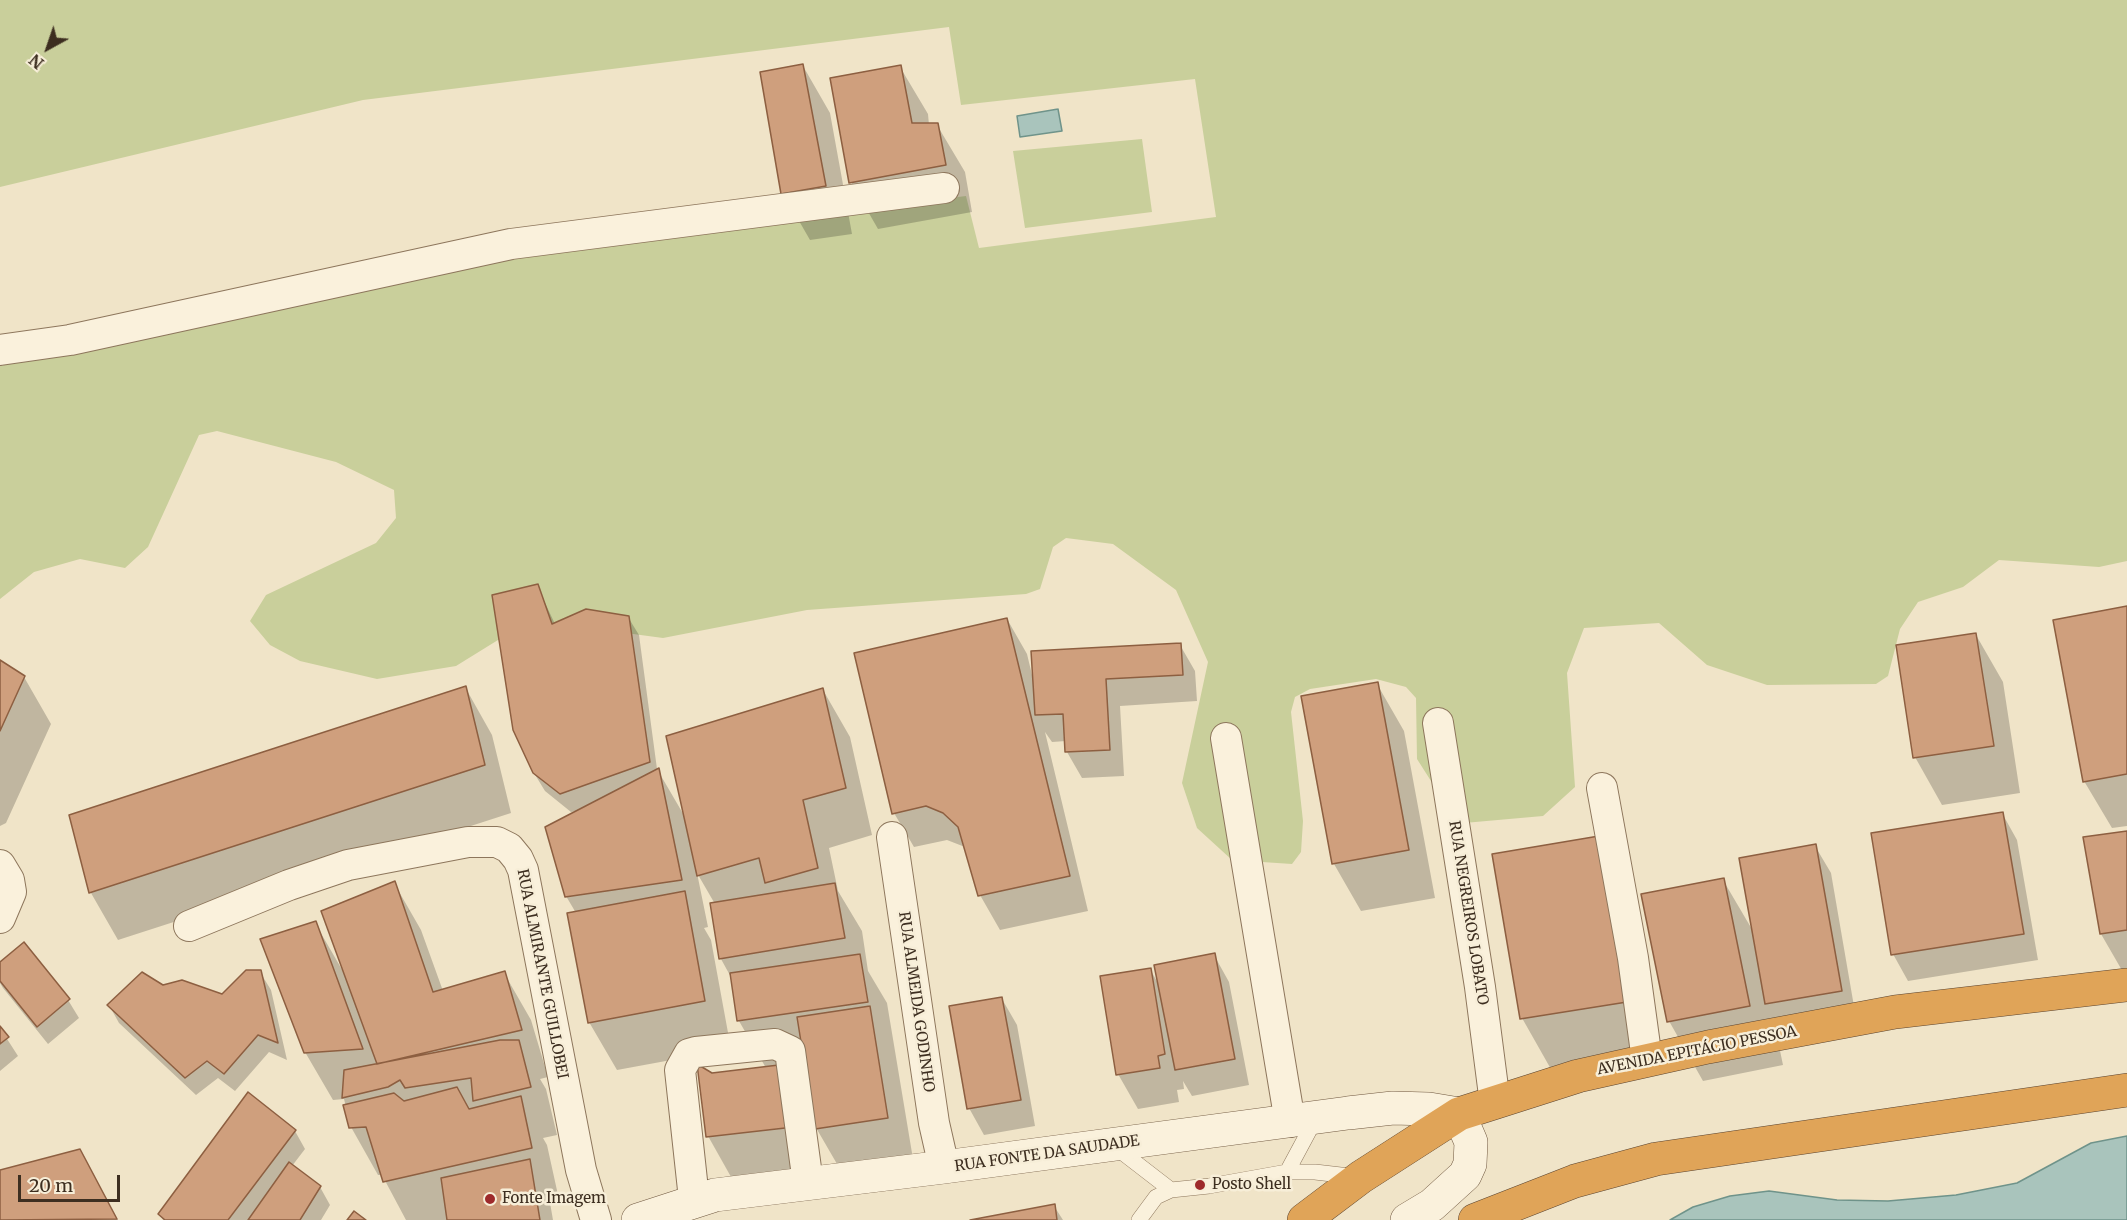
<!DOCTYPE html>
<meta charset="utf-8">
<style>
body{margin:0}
#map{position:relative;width:2127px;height:1220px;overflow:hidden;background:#f0e4c8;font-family:Merriweather,serif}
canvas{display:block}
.north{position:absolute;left:18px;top:18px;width:60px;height:60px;-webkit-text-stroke:4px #f7eed8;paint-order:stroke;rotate:220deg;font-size:16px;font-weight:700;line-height:24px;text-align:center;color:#3d2e20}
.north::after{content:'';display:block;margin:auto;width:21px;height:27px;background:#3d2e20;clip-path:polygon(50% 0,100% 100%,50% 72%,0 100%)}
.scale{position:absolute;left:18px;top:1175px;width:102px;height:27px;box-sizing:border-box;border:3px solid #3d2e20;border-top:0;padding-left:8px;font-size:18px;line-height:21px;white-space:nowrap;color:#3d2e20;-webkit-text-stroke:4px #f7eed8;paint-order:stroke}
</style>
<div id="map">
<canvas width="2127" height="1220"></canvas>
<div class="north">N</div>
<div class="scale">20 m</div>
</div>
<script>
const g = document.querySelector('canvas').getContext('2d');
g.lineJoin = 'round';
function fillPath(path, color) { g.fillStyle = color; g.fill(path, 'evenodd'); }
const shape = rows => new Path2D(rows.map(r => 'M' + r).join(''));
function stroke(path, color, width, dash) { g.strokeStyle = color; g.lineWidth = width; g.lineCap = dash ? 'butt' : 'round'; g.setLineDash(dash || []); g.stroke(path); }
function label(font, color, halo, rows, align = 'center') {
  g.font = font + ' Merriweather,serif'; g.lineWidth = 5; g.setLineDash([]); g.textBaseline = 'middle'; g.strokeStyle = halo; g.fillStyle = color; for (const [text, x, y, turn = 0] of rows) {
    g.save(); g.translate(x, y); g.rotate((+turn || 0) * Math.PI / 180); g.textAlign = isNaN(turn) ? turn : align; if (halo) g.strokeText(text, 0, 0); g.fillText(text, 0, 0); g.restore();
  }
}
const green = shape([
 [0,0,2127,0,2127,561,2099,567,1999,560,1963,587,1918,602,1900,629,1888,676,1876,684,1767,685,1707,665,1659,623,1584,628,1567,673,1575,787,1543,816,1464,823,1452,814,1417,759,1416,698,1406,687,1376,679,1310,689,1295,697,1291,712,1303,821,1301,852,1292,864,1232,860,1197,828,1182,783,1208,662,1176,590,1113,544,1066,538,1053,547,1040,589,1026,594,807,610,663,638,596,629,498,640,456,666,377,679,300,661,270,645,250,621,266,595,376,543,396,518,394,490,336,462,217,431,199,435,148,547,125,568,80,559,34,572,0,599,0,366,505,253,966,196,979,248,1216,217,1195,79,961,105,949,27,363,100,0,187],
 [1142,139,1152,212,1025,228,1013,151]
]);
const water = shape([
 [1058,109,1062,131,1020,137,1017,116,1058,109],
 [2127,1136,2127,1220,1670,1220,1693,1207,1730,1196,1769,1191,1837,1200,1888,1201,1956,1195,2017,1183,2091,1143,2127,1136]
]);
const shadow = shape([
 [803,66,830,113,852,234,810,240,783,193],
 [900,67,928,114,929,125,937,125,965,172,972,212,878,229,851,182],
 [537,586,555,624,628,617,639,635,657,769,685,817,823,690,850,737,872,835,829,848,838,891,862,931,868,971,887,1003,914,1165,844,1176,815,1126,821,1174,735,1184,708,1136,711,1074,766,1068,739,1021,732,979,721,959,712,905,715,904,697,873,708,927,704,928,711,940,731,1049,617,1070,589,1022,576,913,566,896,582,810,571,812,545,791,534,773],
 [2127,608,2127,826,2112,828,2084,781],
 [1007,619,1027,654,1033,679,1180,645,1195,671,1197,701,1120,706,1124,776,1082,778,1067,752,1066,741,1052,742,1045,732,1088,911,1000,930,980,895,965,847,947,840,914,847,894,813],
 [1976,635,2003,682,2020,793,1942,805,1915,757],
 [0,661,24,677,51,724,6,823,0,826],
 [1377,684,1404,731,1435,898,1361,911,1334,864],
 [465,687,492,735,511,813,118,940,91,893,71,816],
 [2002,813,2017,840,2038,960,1908,981,1893,954],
 [2127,833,2127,979,2101,934],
 [1598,838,1661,1061,1556,1078,1522,1018],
 [1815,846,1831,873,1856,1018,1782,1030,1773,1017,1783,1065,1703,1081,1669,1021,1723,880,1753,931],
 [394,883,421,930,443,991,504,973,531,1020,548,1077,540,1079,546,1089,557,1135,543,1138,547,1145,558,1195,549,1197,553,1220,406,1220,382,1175,378,1175,351,1127,344,1099,333,1100,305,1052,315,923,344,973],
 [1214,955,1229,982,1249,1085,1192,1096,1183,1081,1184,1089,1177,1090,1179,1102,1138,1109,1118,1074,1150,969,1159,985],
 [0,964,68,1000,79,1018,48,1044,3,988,0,983],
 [260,972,271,990,287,1060,269,1052,235,1091,218,1078,196,1095,119,1023,109,1005,163,987,222,996],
 [1002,999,1017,1025,1035,1126,984,1135,969,1108],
 [0,1028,18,1056,0,1071],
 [295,1131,305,1149,292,1166,320,1187,330,1205,321,1220,163,1220,160,1214],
 [79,1151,118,1220,0,1220,0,1171],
 [1054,1206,1063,1220,978,1220]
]);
const building = shape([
 [803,64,826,186,781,194,760,72,803,64],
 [901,65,912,123,938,123,946,165,849,183,830,78,901,65],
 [538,584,552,624,586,609,629,616,650,762,560,794,533,773,513,730,492,595,538,584],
 [2127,606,2127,774,2083,782,2053,620,2127,606],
 [1007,618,1070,876,978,896,958,827,943,813,926,806,892,814,854,653,1007,618],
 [1976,633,1994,746,1913,758,1896,645,1976,633],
 [1181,643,1183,675,1106,679,1110,750,1065,752,1063,714,1035,715,1031,651,1181,643],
 [0,660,25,676,0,731,0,660],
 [1378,682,1409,850,1332,864,1301,696,1378,682],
 [466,686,485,765,89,893,69,815,466,686],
 [823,688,846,788,803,800,818,868,765,883,759,858,697,876,666,736,823,688],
 [659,768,682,880,565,897,545,827,659,768],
 [2003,812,2024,934,1891,955,1871,833,2003,812],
 [2127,831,2127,930,2100,934,2083,837,2127,831],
 [1599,836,1627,1002,1520,1019,1492,854,1599,836],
 [1816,844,1842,991,1765,1004,1739,858,1816,844],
 [1724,878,1750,1006,1667,1022,1641,894,1724,878],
 [395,881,433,992,505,971,522,1030,377,1064,321,911,395,881],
 [835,883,845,938,719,959,710,903,835,883],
 [685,891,705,1001,588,1023,567,913,685,891],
 [316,921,363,1049,304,1053,260,939,316,921],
 [24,942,70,999,37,1027,0,981,0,962,24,942],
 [1215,953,1235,1059,1175,1070,1154,965,1215,953],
 [860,954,868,1002,737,1021,730,973,860,954],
 [1151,968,1165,1054,1158,1056,1160,1068,1116,1075,1100,976,1151,968],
 [246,970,261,970,278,1043,258,1035,224,1074,207,1061,185,1078,107,1005,142,972,163,985,182,980,222,994,246,970],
 [1002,997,1021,1100,967,1109,949,1006,1002,997],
 [870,1006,888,1118,815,1129,797,1017,870,1006],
 [0,1026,9,1037,0,1044,0,1026],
 [500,1040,519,1040,531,1087,473,1101,471,1078,405,1088,400,1080,388,1087,342,1098,344,1070,500,1040],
 [697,1064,712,1073,787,1064,794,1127,706,1137,697,1064],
 [457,1087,469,1109,521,1096,532,1148,383,1182,366,1127,349,1128,343,1105,394,1093,404,1101,457,1087],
 [248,1092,296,1130,228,1220,165,1220,158,1214,248,1092],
 [80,1149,117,1219,0,1220,0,1170,80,1149],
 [530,1159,540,1220,447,1220,441,1178,530,1159],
 [289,1162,321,1186,300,1220,248,1220,289,1162],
 [1055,1204,1057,1220,970,1220,1055,1204],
 [354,1211,366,1220,347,1220,354,1211]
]);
const lane = shape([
 [1114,1146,1171,1190],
 [1287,1172,1316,1118],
 [1139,1220,1156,1197,1171,1190,1209,1186,1287,1172,1315,1172,1358,1177]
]);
const street = shape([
 [0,350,70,340,511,244,944,188],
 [1438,723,1480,987,1495,1103],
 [1226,738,1290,1122],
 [1602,788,1633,958,1647,1060],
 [892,837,934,1123,944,1167],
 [0,865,9,880,11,892,0,918],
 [189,926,289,885,348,865,468,842,497,842,509,848,518,859,523,870,581,1170,596,1220],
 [694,1199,680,1070,689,1054,696,1052,775,1044,790,1051,808,1183]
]);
const secondary = shape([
 [638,1220,715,1195,944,1167,1348,1113,1393,1108,1429,1109,1459,1114,1471,1142,1470,1164,1465,1175,1432,1205,1407,1220]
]);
const highway = shape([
 [1304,1220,1361,1177,1459,1114,1578,1076,1708,1047,1895,1012,2127,985],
 [1475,1220,1575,1181,1656,1159,2127,1090]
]);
const markers = [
 [1200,1185,6,"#9e2a2b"],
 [490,1199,6,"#9e2a2b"]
];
const streetNames = [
 ["RUA NEGREIROS LOBATO",1468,913,81],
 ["RUA ALMIRANTE GUILLOBEI",542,974,79],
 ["RUA ALMEIDA GODINHO",916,1002,82],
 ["AVENIDA EPITÁCIO PESSOA",1697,1051,-11],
 ["RUA FONTE DA SAUDADE",1047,1154,-8]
];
const poiNames = [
 ["Posto Shell",1212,1185],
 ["Fonte Imagem",502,1199]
];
fillPath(green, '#c9cf9b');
fillPath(water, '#a9c4bc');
stroke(water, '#6f938a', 1.5);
fillPath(shadow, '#0003');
fillPath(building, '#cf9f7d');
stroke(building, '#8d5f41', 1.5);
stroke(lane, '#8d765c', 16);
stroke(street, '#8d765c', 32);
stroke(secondary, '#6f573f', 34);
stroke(highway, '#5b4430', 34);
stroke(lane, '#faf1dc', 15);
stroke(street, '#faf1dc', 30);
stroke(secondary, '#faf1dc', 33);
stroke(highway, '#e0a458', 33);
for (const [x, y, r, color] of markers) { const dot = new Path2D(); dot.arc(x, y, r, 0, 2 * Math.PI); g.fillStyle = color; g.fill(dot); stroke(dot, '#f7eed8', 2); }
label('15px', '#3d2e20', '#f7eed8', streetNames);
label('15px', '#3d2e20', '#f7eed8', poiNames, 'left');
</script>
